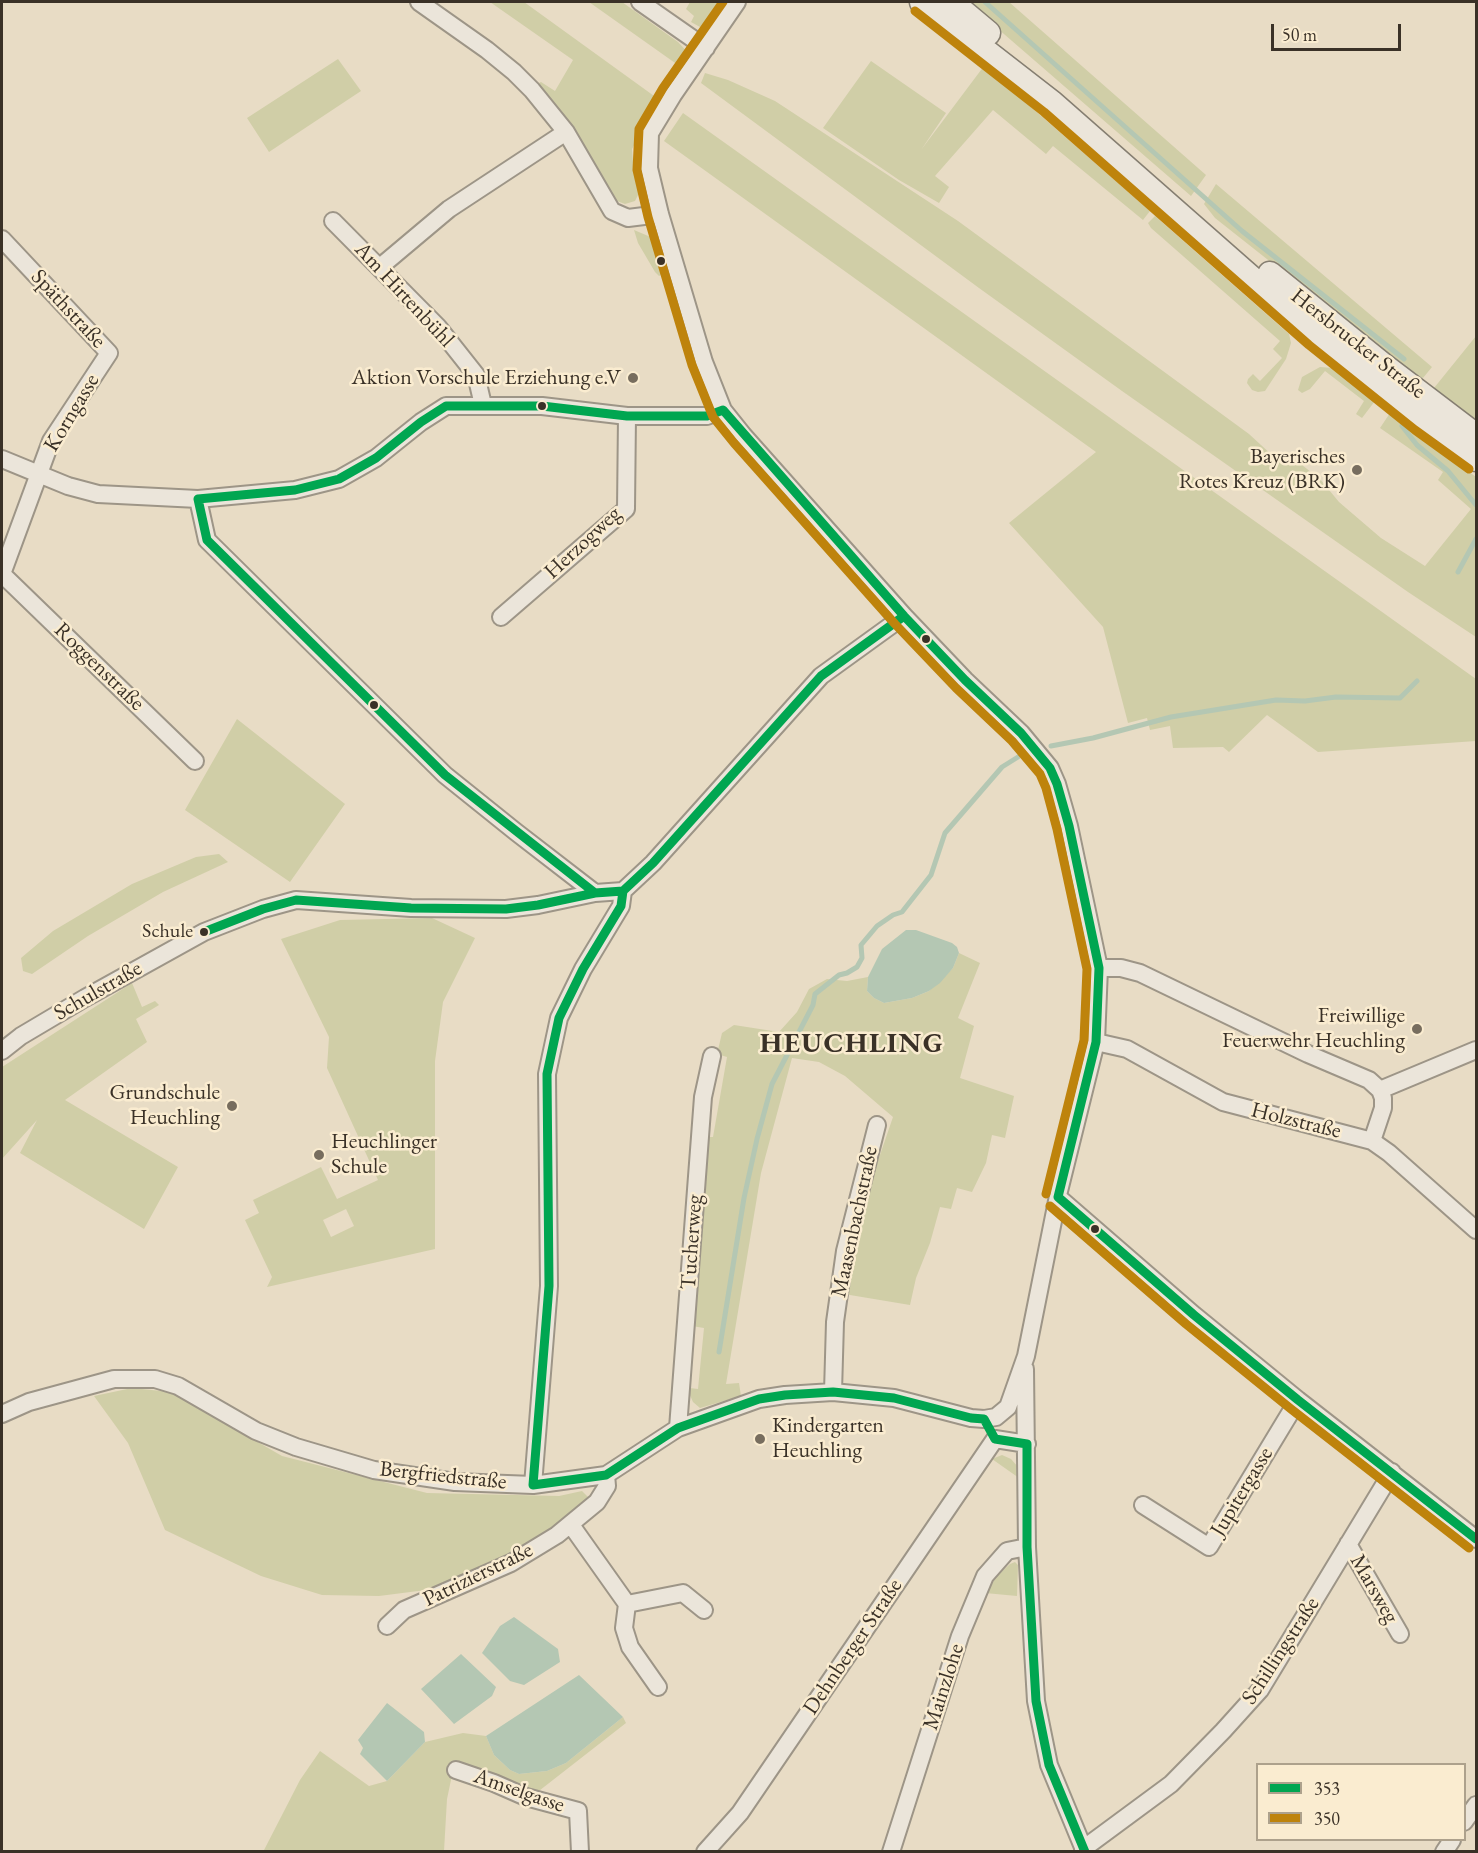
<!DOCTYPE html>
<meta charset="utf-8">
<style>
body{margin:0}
#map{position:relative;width:1478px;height:1853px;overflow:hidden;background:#e8dcc5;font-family:"EB Garamond",serif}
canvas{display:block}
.frame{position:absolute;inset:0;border:3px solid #3a3127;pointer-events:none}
.legend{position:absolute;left:1256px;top:1763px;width:210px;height:78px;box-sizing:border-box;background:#faecd0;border:2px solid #ada18c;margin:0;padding:8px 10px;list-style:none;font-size:18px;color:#3a3127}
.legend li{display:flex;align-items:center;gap:12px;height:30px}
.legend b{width:30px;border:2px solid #ada18c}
.scale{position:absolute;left:1271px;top:24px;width:130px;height:27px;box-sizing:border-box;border:3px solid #3a3127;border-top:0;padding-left:8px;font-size:18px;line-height:21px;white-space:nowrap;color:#3a3127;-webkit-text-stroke:4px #faecd0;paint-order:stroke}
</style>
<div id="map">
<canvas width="1478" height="1853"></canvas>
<div class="frame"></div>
<ul class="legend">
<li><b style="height:8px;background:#00a651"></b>353</li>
<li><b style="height:8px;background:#be830c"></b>350</li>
</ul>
<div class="scale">50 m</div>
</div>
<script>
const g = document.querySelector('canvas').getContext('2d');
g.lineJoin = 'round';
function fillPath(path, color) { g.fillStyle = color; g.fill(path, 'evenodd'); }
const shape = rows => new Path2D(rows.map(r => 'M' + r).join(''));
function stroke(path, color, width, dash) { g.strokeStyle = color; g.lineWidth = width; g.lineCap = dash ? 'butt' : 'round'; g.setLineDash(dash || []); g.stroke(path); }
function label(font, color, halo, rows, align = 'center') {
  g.font = font + ' "EB Garamond",serif'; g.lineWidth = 5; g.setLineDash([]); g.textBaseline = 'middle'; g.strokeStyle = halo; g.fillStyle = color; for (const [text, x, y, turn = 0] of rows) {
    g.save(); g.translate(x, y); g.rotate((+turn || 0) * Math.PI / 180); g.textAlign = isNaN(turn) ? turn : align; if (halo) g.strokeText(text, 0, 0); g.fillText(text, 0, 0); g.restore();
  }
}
const green = shape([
 [490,2,524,2,661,101,644,127,632,149,634,174,639,193,635,201,625,204,617,201,607,188,573,126,537,84,541,82,555,91,573,60],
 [589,2,622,2,678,42,691,56,685,70],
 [690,2,722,2,711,20,700,27,691,22,694,16,686,9],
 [967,2,1009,2,1206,175,1191,196],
 [338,59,361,91,269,152,247,118],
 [871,61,946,113,921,150,984,66,1150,211,1143,220,1053,146,1046,154,993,110,935,176,949,187,939,203,899,180,823,128],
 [705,73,728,80,775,101,958,221,1249,434,1273,456,1289,455,1320,479,1339,502,1381,538,1425,566,1471,509,1438,480,1443,472,1380,428,1390,413,1476,477,1476,637,1408,592,1122,391,979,288,701,83],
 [683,113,1476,679,1476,741,1318,752,1267,715,1229,752,1223,747,1173,748,1170,726,1150,730,1147,718,1128,723,1103,627,1009,523,1096,452,664,141],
 [1216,184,1432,367,1423,378,1411,373,1215,218,1204,204],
 [1155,216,1289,334,1291,343,1286,359,1265,391,1258,392,1252,390,1247,383,1248,379,1253,374,1260,381,1282,358,1273,349,1280,341,1151,228,1148,223],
 [634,230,653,238,665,273,659,276,655,272,638,243],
 [1476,336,1476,430,1437,400,1434,388],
 [1320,367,1333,368,1375,401,1362,418,1356,414,1364,401,1325,371,1310,389,1302,393,1298,390,1302,377],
 [237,719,345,804,290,882,185,810],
 [219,854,228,862,163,892,88,936,32,974,23,971,21,958,53,931,132,884,196,857],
 [432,918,475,938,443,1002,435,1061,435,1249,267,1287,272,1277,245,1220,259,1213,253,1200,321,1167,337,1199,378,1180,327,1068,329,1037,281,939,340,920],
 [346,1209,354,1226,331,1237,323,1220],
 [959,953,980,963,958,1018,974,1026,960,1078,1014,1096,1005,1138,992,1135,986,1163,972,1192,957,1188,951,1209,940,1207,930,1243,916,1278,910,1305,844,1294,856,1225,893,1117,845,1076,819,1062,792,1058,761,1173,726,1384,739,1383,741,1396,700,1408,693,1402,689,1393,690,1388,698,1389,704,1328,692,1326,709,1137,713,1137,727,1057,717,1054,722,1033,734,1025,779,1032,797,1012,809,989,827,979,847,981,868,977,867,991,874,998,884,1003,912,998,929,991,953,968],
 [132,983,142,1007,155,1001,159,1005,136,1019,147,1042,65,1100,178,1167,144,1229,20,1153,37,1120,2,1159,2,1067],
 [132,1388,171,1392,282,1456,427,1493,559,1496,582,1491,590,1499,534,1544,483,1570,426,1590,379,1596,322,1595,261,1576,165,1530,128,1443,94,1396],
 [1002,1455,1011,1459,1018,1467,1019,1478,992,1459],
 [1015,1562,1018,1565,1017,1596,985,1593,988,1584,1010,1564],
 [623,1717,626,1723,535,1794,458,1762,451,1780,447,1799,444,1851,263,1852,300,1780,320,1751,369,1786,387,1781,425,1742,463,1733,486,1736,494,1755,510,1770,519,1774,547,1771,566,1763]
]);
const water = shape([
 [906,930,916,930,952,943,957,947,959,953,953,968,940,983,929,991,912,998,884,1003,874,998,867,991,868,977,882,949],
 [514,1617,558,1649,560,1662,524,1685,510,1681,482,1653,500,1626],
 [461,1654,496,1687,492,1696,454,1724,421,1689],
 [579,1675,623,1717,566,1763,547,1771,519,1774,510,1770,494,1755,486,1736],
 [387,1703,424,1732,425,1742,387,1781,360,1754,363,1748,358,1740]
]);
const stream = shape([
 [985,2,1242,231,1404,359],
 [1402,426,1417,445,1448,471,1476,505],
 [1458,572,1476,539],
 [1051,746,1093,738,1171,717,1276,700,1305,701,1336,697,1400,698,1417,681],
 [719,1352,744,1198,757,1139,772,1084,813,1005,815,994,839,975,847,973,857,967,862,958,861,945,877,926,893,915,902,912,931,875,945,833,1002,767,1018,757]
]);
const street = shape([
 [419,2,487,50,514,72,532,90,566,132,612,211,628,218,660,214],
 [640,2,706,48],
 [333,221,438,327,476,375,483,405],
 [2,239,109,353,51,441,2,574,195,761],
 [380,267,449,209,566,132],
 [2,459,68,486,98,494,198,499,295,490,339,479,376,458,421,422,446,406,542,406,627,416,707,416,723,410],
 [198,499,207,540,445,775,516,832,595,893],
 [501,617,626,509,627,416],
 [1099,968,1121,968,1140,973,1308,1054,1369,1080,1380,1090,1383,1098,1383,1108,1372,1141],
 [1096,1042,1127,1049,1223,1102,1372,1141,1389,1153,1476,1230],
 [2,1051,21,1036,85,998,204,932,263,909,296,900,411,908,506,909,538,905,595,893,623,891,653,863,821,676,904,616],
 [1380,1090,1476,1050],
 [1058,1197,1194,1315,1298,1400,1476,1539],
 [1025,1369,1027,1547,1036,1701,1049,1765,1085,1852],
 [833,1392,835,1322,845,1251,877,1125],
 [2,1414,29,1402,114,1379,155,1379,178,1386,256,1431,296,1447,374,1470,455,1482,533,1485,606,1475,678,1428,759,1399,785,1395,833,1392,894,1398,971,1418,984,1419,996,1417,1008,1407,1026,1356,1059,1191,1096,1042,1099,968,1069,826,1057,784,1050,768,1021,733,965,680,904,616,743,435,723,410,704,362,660,214,649,168,650,133,673,95,737,2],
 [678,1428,703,1097,712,1056],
 [995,1439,1027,1444],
 [533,1485,549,1286,547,1074,559,1018,583,969,621,906,623,891],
 [1143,1505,1209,1547,1298,1400],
 [571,1525,627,1604],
 [1348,1544,1400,1634],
 [387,1626,404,1610,511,1563,557,1535,597,1502,607,1486,606,1475],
 [658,1687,630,1647,624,1628,627,1604,683,1593,704,1610],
 [456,1770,494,1783,526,1797,578,1811,580,1852],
 [1464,1822,1476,1805],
 [1083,1849,1171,1784,1223,1731,1260,1690,1392,1472],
 [705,1852,740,1813,995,1439],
 [891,1852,960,1636,985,1576,1007,1551,1027,1547],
 [1444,1852,1452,1840]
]);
const secondary = shape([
 [922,2,1052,103,1317,336,1423,421,1476,459],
 [951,2,988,33],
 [1270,274,1384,366,1476,436]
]);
const bus1 = shape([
 [623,891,621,906,583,969,559,1018,547,1074,549,1286,533,1485,606,1475,678,1428,759,1399,785,1395,833,1392,894,1398,971,1418,984,1419,995,1439,1027,1444,1027,1547,1036,1701,1049,1765,1085,1852],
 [595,893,445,775,207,540,198,499,295,490,339,479,376,458,421,422,446,406,542,406,627,416,707,416,723,410,904,616,965,680,1021,733,1050,768,1057,784,1069,826,1099,968,1096,1042,1058,1197],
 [204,932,263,909,296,900,411,908,506,909,538,905,595,893,623,891,653,863,821,676,904,616],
 [1058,1197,1194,1315,1298,1400,1476,1539]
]);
const bus2 = shape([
 [723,2,663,88,639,129,637,170,648,217,692,365,713,417,734,443,895,624,956,688,1012,741,1040,774,1046,788,1057,829,1087,969,1084,1040,1046,1194],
 [915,11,1044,112,1309,345,1415,430,1469,469],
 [1050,1206,1186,1324,1291,1409,1469,1548]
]);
const markers = [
 [661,261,5,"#3a3127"],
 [633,378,6,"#776d5e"],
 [542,406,5,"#3a3127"],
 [1357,470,6,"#776d5e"],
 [926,639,5,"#3a3127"],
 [374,705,5,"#3a3127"],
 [204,932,5,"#3a3127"],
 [1417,1029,6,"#776d5e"],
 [232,1106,6,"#776d5e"],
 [319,1155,6,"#776d5e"],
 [1095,1229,5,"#3a3127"],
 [760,1439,6,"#776d5e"]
];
const busNames = [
 ["Schule",193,932]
];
const streetNames = [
 ["Am Hirtenbühl",404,295,47],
 ["Späthstraße",68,309,47],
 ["Hersbrucker Straße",1358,344,38],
 ["Korngasse",72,413,-59],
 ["Herzogweg",583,543,-43],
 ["Roggenstraße",99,667,44],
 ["Schulstraße",98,991,-30],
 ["Holzstraße",1296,1121,14],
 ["Maasenbachstraße",855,1222,-78],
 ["Tucherweg",692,1242,-86],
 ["Bergfriedstraße",443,1476,6],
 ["Jupitergasse",1242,1492,-59],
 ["Patrizierstraße",478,1575,-26],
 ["Marsweg",1374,1589,60],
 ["Dehnberger Straße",853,1647,-56],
 ["Schillingstraße",1281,1651,-57],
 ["Mainzlohe",944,1687,-72],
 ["Amselgasse",519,1791,19]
];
const poiNames = [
 ["Aktion Vorschule Erziehung e.V",621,378],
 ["Bayerisches",1345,457],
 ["Rotes Kreuz (BRK)",1345,482],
 ["Freiwillige",1405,1016],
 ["Feuerwehr Heuchling",1405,1041],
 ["Grundschule",220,1093],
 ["Heuchling",220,1118],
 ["Heuchlinger",331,1142,"left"],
 ["Schule",331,1167,"left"],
 ["Kindergarten",772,1426,"left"],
 ["Heuchling",772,1451,"left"]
];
const districtNames = [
 ["HEUCHLING",852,1044]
];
fillPath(green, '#d0cea7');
fillPath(water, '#b4c7b3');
stroke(stream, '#b4c7b3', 5);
stroke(street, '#9d9587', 20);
stroke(secondary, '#857e71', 27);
stroke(street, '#ebe5da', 16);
stroke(secondary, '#ebe5da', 24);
stroke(bus1, '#00a651', 9);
stroke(bus2, '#be830c', 9);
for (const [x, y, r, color] of markers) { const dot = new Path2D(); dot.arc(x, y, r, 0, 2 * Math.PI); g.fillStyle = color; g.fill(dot); stroke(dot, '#faecd0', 2); }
label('20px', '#3a3127', '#faecd0', busNames, 'right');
label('22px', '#3a3127', '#faecd0', streetNames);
label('22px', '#3a3127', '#faecd0', poiNames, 'right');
g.letterSpacing = '1.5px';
label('bold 28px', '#3a3127', '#faecd0', districtNames);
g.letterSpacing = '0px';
</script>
